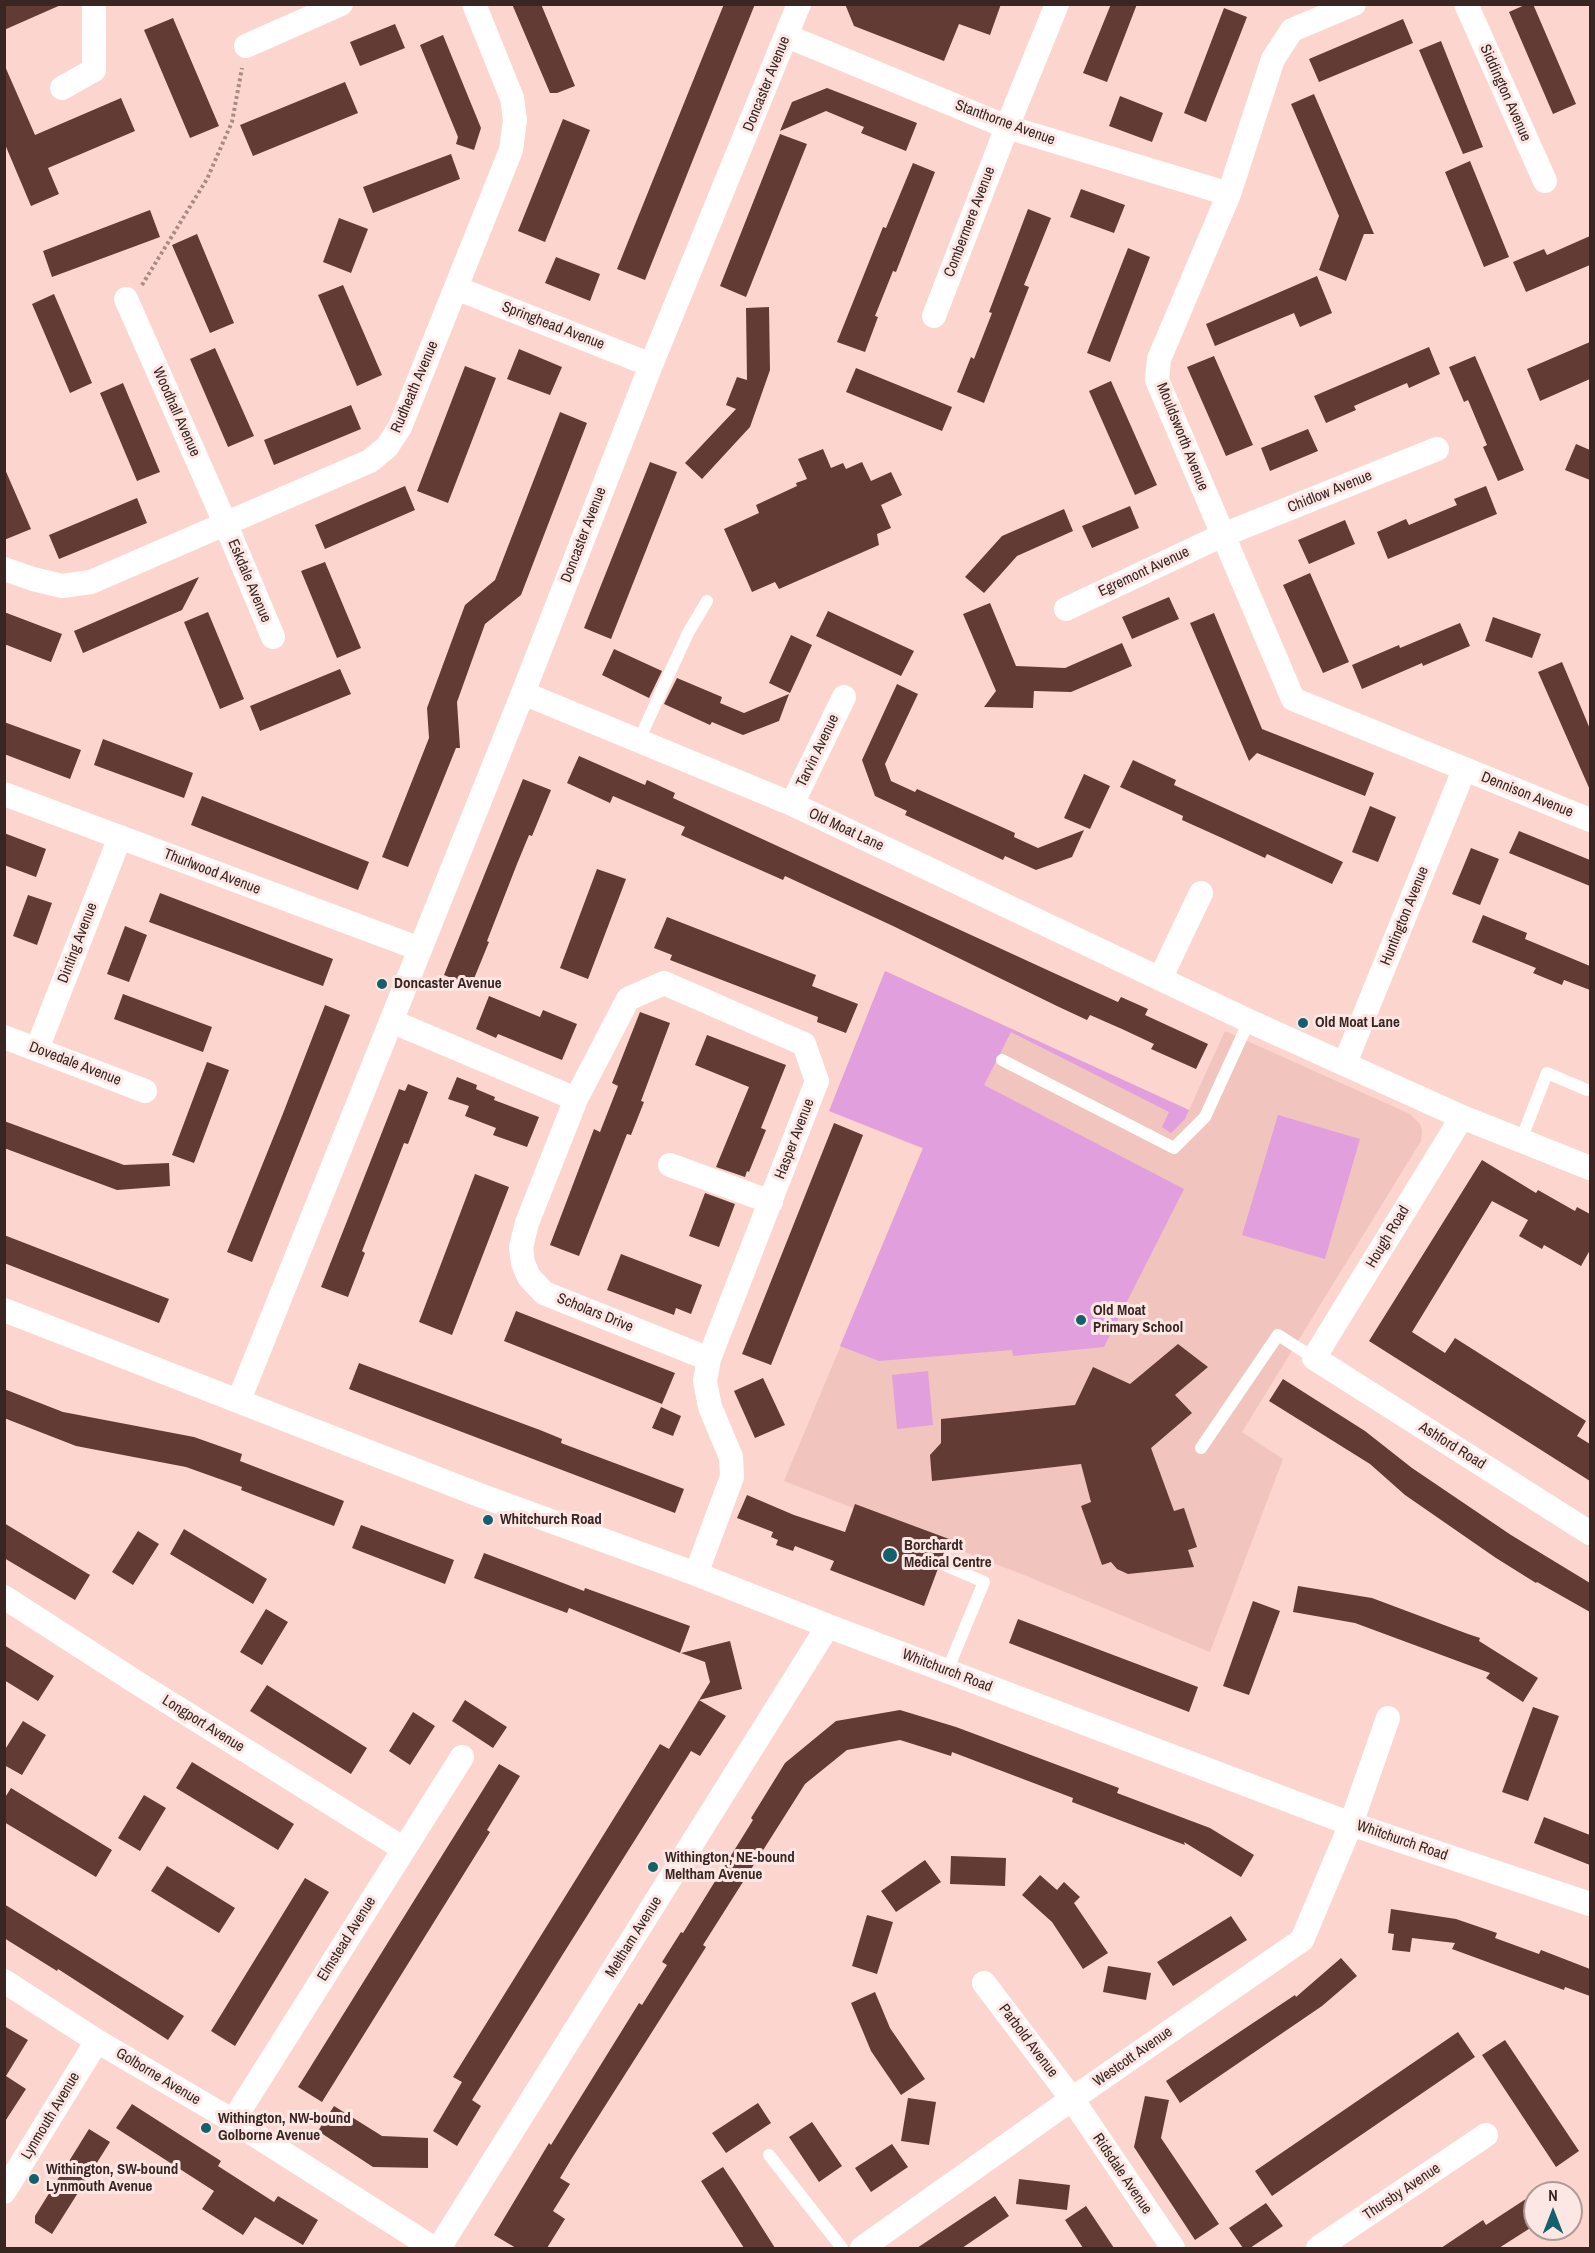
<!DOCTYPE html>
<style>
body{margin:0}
#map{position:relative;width:1595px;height:2253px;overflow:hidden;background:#fdd5cf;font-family:"Archivo Narrow",sans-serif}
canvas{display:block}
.frame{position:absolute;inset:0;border:6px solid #392623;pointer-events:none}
.north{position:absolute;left:1523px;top:2181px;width:60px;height:60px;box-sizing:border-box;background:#fce7e4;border:2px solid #ae9a97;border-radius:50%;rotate:0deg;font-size:16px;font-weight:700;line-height:24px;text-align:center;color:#392623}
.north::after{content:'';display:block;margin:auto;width:21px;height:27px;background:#13616b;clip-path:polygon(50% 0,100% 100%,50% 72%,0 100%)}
</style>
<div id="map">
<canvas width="1595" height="2253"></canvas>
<div class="frame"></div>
<div class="north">N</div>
</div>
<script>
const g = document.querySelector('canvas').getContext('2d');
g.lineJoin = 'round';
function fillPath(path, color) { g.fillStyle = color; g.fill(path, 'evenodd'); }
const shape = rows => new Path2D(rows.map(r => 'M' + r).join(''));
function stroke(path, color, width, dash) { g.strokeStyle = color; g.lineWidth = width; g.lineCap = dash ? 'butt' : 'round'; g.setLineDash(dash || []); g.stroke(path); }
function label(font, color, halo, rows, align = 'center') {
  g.font = font + ' "Archivo Narrow",sans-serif'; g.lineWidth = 6; g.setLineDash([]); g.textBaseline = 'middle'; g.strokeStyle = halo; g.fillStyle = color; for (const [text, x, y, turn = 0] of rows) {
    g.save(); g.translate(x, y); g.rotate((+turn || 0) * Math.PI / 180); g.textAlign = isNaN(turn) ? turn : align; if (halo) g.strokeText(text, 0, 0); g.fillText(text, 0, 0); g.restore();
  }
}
const built = shape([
 [885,971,1189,1110,1225,1031,1410,1114,1420,1124,1422,1130,1421,1141,1242,1432,1283,1459,1210,1652,1029,1577,784,1481,923,1149,829,1111]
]);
const green = shape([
 [885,971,1189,1110,1185,1119,1171,1133,1162,1127,1169,1112,1011,1032,984,1085,1184,1189,1104,1347,1013,1356,1012,1350,879,1361,840,1346,923,1148,829,1111],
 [1278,1115,1360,1139,1325,1259,1242,1235],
 [928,1371,933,1425,897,1429,892,1375]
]);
const building = shape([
 [4,4,63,4,4,30],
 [512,4,541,4,575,86,557,93,550,93],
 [724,4,755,4,645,280,617,269],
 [845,4,1001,4,990,35,959,24,944,61,854,26],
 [1111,4,1137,4,1107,82,1083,73],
 [1527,4,1533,4,1576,104,1553,114,1509,12],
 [1224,8,1247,17,1206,122,1184,113],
 [173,18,219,126,190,138,144,30],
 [1403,19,1413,43,1319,82,1309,59],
 [395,24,405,48,360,66,350,42],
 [443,35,481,128,474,150,456,144,458,137,420,45],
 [1441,41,1483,147,1463,154,1419,50],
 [4,64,35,135,121,98,135,131,48,168,59,194,31,206,4,142],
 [345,82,358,113,253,156,240,125],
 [827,88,917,123,906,151,861,133,864,127,826,111,780,131,792,102],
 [1314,94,1374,234,1364,234,1346,281,1319,270,1339,216,1291,104],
 [1120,96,1163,113,1152,142,1109,126],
 [563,119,590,130,545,242,518,231],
 [780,134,807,144,746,297,720,286],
 [451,154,460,179,373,213,363,187],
 [1470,161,1509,257,1484,267,1445,172],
 [913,163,935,172,896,272,893,271,875,316,878,317,865,352,837,342,883,227,886,228],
 [1081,189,1125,205,1114,233,1070,217],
 [1028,209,1051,218,1024,285,1029,287,984,403,957,392,971,357,974,359,992,313,989,312],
 [150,210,160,237,52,277,43,251],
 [339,218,368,229,351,273,323,262],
 [197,234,234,323,210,333,172,245],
 [1590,236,1590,265,1526,292,1513,262,1544,249,1547,255],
 [1128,248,1150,257,1110,362,1087,353],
 [556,257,600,274,590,301,545,283],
 [1317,276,1332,313,1300,327,1294,313,1215,346,1206,324],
 [343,285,382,375,357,386,318,295],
 [54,294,92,383,70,393,32,304],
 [769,307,770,370,750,427,702,479,685,463,736,409,726,405,737,377,747,380,746,308],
 [1590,342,1590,379,1540,401,1527,369],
 [1429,347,1440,374,1409,388,1407,383,1354,406,1356,410,1326,423,1314,396],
 [215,348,254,436,228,447,190,359],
 [519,349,562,367,550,395,507,379],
 [1214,356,1253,445,1226,456,1187,367],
 [1475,356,1524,470,1498,481,1483,447,1487,445,1468,400,1464,402,1449,367],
 [465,366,496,378,448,503,417,491],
 [856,368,952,407,942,431,846,392],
 [1111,381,1157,485,1135,495,1089,391],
 [123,383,160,472,137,481,100,393],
 [351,405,361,429,274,465,264,440],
 [560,412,587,423,521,595,485,624,457,702,460,748,456,748,408,867,382,857,429,738,427,708,465,605,495,580],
 [1308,429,1318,451,1270,471,1261,448],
 [1576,444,1590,450,1590,480,1565,470],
 [823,449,831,468,843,463,846,469,862,462,871,481,891,472,902,495,881,505,891,528,877,534,879,545,779,589,775,582,752,592,724,529,759,513,756,505,797,486,796,483,807,479,798,459],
 [650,462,677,472,611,639,584,628],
 [4,467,31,529,4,540],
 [405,486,415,510,325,549,315,525],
 [1486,486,1497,514,1388,559,1377,532,1406,519,1409,525,1457,505,1454,499],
 [137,498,147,523,59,559,49,535],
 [1130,506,1139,528,1092,548,1082,526],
 [1064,509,1073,531,1017,556,984,593,965,577,1002,536],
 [1345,520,1355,544,1309,564,1298,540],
 [325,562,361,648,337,658,301,571],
 [1310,573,1349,662,1323,673,1283,585],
 [199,577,182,610,83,653,74,631],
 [1169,597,1179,619,1132,639,1122,617],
 [990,603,1016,666,1065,668,1122,643,1132,666,1071,692,1034,691,1033,708,984,707,996,691,963,614],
 [828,611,914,651,901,676,816,636],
 [4,612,62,634,51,662,4,644],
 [208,612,244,699,220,709,184,622],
 [1214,613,1262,729,1374,773,1365,796,1257,753,1249,761,1190,623],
 [1493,617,1541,634,1532,658,1485,641],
 [1460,623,1470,646,1423,666,1422,663,1362,689,1352,665,1399,645,1400,648],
 [791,635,812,645,790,693,769,683],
 [614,649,662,671,649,698,602,675],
 [1562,662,1590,729,1590,790,1538,672],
 [340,669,351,694,260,731,250,706],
 [677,678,722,697,720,703,744,713,789,694,779,721,743,735,712,722,710,725,664,704],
 [897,684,918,694,885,764,891,781,915,792,917,789,993,823,1015,833,1014,837,1038,848,1084,830,1072,857,1036,870,1005,856,1003,860,905,815,907,811,875,796,862,760],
 [4,722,81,750,70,779,4,754],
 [103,739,193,773,184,798,94,765],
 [579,756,645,785,647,780,675,793,673,798,1056,974,1118,1002,1121,997,1148,1009,1145,1015,1208,1044,1196,1069,1151,1049,1154,1044,1122,1029,1090,1015,1087,1020,1059,1007,893,926,785,876,783,880,681,835,685,827,613,796,610,803,567,783],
 [1133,760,1176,780,1174,785,1343,862,1332,884,1267,854,1265,858,1222,838,1182,820,1183,816,1120,787],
 [1084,774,1110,786,1090,829,1064,818],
 [523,779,551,790,532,836,529,835,517,864,487,941,489,942,471,986,444,975],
 [202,796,369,862,358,890,191,825],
 [1370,806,1396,817,1378,862,1352,852],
 [1519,831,1590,860,1590,886,1509,853],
 [4,833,46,849,36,877,4,865],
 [1471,848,1499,859,1480,905,1452,894],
 [597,869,626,879,588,979,560,968],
 [160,893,333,959,323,986,149,922],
 [28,895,52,903,37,945,13,936],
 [1483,915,1527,933,1525,939,1590,966,1590,990,1564,980,1562,985,1533,973,1536,968,1472,942],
 [667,917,816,975,812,986,858,1004,846,1033,817,1022,818,1017,670,960,672,955,654,948],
 [125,926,147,935,129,982,107,974],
 [123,994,212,1027,203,1052,114,1019],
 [489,996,540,1017,543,1010,577,1024,562,1060,498,1034,496,1038,476,1029],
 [325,1005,350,1015,252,1262,227,1252,282,1116],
 [640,1012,670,1023,641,1101,644,1102,631,1135,627,1134,579,1256,550,1245,594,1129,600,1132,618,1086,612,1083],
 [707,1035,786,1065,761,1128,766,1130,749,1172,747,1171,745,1177,716,1167,749,1087,695,1065],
 [207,1062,229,1070,194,1163,172,1155],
 [457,1077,477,1085,476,1089,495,1097,494,1100,539,1117,527,1147,493,1135,496,1128,465,1116,469,1106,448,1099],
 [408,1084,428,1092,408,1144,404,1143,392,1174,362,1251,365,1253,348,1297,321,1287,399,1089,405,1091],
 [4,1121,124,1165,169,1163,170,1186,117,1190,4,1148],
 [834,1123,863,1135,771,1365,742,1354],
 [1482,1160,1536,1193,1538,1190,1575,1211,1577,1207,1590,1214,1590,1250,1581,1266,1544,1245,1542,1249,1519,1236,1528,1220,1492,1201,1412,1332,1445,1353,1455,1338,1586,1421,1577,1436,1590,1444,1590,1481,1369,1341],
 [475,1174,509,1187,452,1335,419,1322],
 [705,1193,735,1204,719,1247,689,1236],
 [4,1235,169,1299,159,1323,4,1263],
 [621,1254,702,1285,691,1314,676,1308,674,1315,607,1290],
 [516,1311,675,1373,662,1404,504,1341],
 [1178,1344,1208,1367,1175,1395,1192,1413,1151,1448,1174,1511,1184,1508,1197,1547,1188,1550,1194,1567,1128,1574,1117,1569,1111,1562,1102,1565,1081,1506,1091,1502,1081,1464,932,1481,930,1455,941,1443,941,1419,1075,1405,1093,1367,1130,1384],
 [359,1363,540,1430,562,1439,561,1443,684,1489,675,1513,349,1389],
 [763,1378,785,1425,755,1438,734,1391],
 [1283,1379,1365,1431,1412,1468,1511,1535,1590,1583,1590,1612,1537,1582,1536,1583,1496,1558,1405,1495,1370,1464,1269,1401],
 [4,1389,63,1412,194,1437,242,1454,240,1461,344,1501,334,1526,241,1490,242,1487,186,1467,76,1446,4,1418],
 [661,1407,681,1416,673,1436,652,1428],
 [747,1495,794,1515,845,1532,855,1504,949,1539,924,1606,830,1570,834,1561,795,1546,793,1551,776,1545,778,1540,771,1537,773,1532,737,1518],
 [4,1523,90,1575,75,1600,4,1558],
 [361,1525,454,1560,445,1584,352,1548],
 [184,1529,267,1579,253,1604,170,1554],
 [138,1531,159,1544,133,1585,112,1572],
 [484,1553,584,1591,585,1588,690,1626,680,1653,569,1608,567,1613,474,1578],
 [1298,1586,1372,1598,1468,1634,1480,1638,1479,1641,1538,1678,1523,1702,1486,1678,1490,1673,1355,1623,1293,1612],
 [1253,1601,1280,1611,1249,1695,1223,1686],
 [266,1609,288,1622,262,1665,240,1652],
 [1018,1619,1198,1687,1189,1712,1009,1643],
 [730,1641,742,1689,699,1700,726,1716,700,1756,691,1751,563,1954,472,2100,481,2106,457,2146,433,2131,462,2082,453,2077,660,1744,669,1749,710,1682,705,1662,681,1653],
 [4,1645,54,1676,38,1701,4,1680],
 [267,1685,367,1748,351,1774,250,1711],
 [465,1700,507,1727,493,1748,452,1721],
 [1533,1707,1559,1716,1528,1801,1502,1792],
 [900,1710,956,1727,1119,1788,1117,1793,1210,1828,1254,1855,1241,1877,1184,1842,1185,1845,1072,1802,1073,1798,952,1752,951,1756,900,1740,847,1750,805,1784,703,1945,706,1947,572,2158,560,2178,570,2184,553,2211,565,2219,547,2248,516,2248,494,2235,549,2143,551,2145,639,2003,642,2005,667,1965,662,1962,681,1932,683,1933,753,1820,751,1818,785,1763,836,1721],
 [413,1712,435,1726,410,1765,389,1751],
 [23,1721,46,1735,22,1775,4,1765,4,1751],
 [192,1762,294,1824,278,1850,176,1788],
 [499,1764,520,1776,487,1830,490,1832,322,2102,298,2087],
 [11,1788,112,1850,96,1877,4,1822,4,1799],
 [144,1795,166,1808,140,1851,118,1838],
 [1544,1817,1590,1835,1590,1865,1534,1843],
 [951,1856,1006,1858,1005,1886,950,1884],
 [925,1860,941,1882,896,1912,881,1891],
 [167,1866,235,1908,219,1933,151,1891],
 [1040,1875,1057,1890,1064,1882,1080,1897,1074,1903,1108,1953,1083,1969,1052,1922,1022,1895],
 [305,1878,329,1892,235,2046,211,2031],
 [4,1904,184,2016,168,2040,58,1969,57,1971,4,1938],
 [1391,1909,1456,1919,1497,1933,1495,1938,1539,1954,1541,1950,1590,1969,1590,1996,1565,1987,1564,1990,1452,1949,1455,1943,1412,1938,1410,1952,1392,1950,1394,1934,1388,1933],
 [867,1915,893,1922,877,1974,852,1966],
 [1231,1916,1247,1940,1173,1986,1157,1962],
 [1341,1958,1357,1976,1322,2006,1180,2103,1166,2081,1295,1995,1296,1997],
 [1108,1966,1151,1973,1146,2000,1103,1992],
 [875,1992,890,2028,925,2079,901,2095,871,2051,851,2003],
 [4,2026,28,2040,6,2076,26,2089,4,2123],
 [1458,2032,1475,2057,1272,2196,1255,2171],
 [1505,2040,1579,2151,1556,2167,1482,2055],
 [1145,2096,1169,2100,1161,2138,1219,2224,1195,2240,1134,2147],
 [908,2098,936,2102,929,2145,901,2141],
 [758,2103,771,2123,726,2153,712,2133],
 [132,2104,221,2161,218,2166,274,2202,278,2196,318,2220,303,2245,255,2217,243,2235,202,2209,214,2191,116,2128],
 [334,2106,382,2136,428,2138,428,2168,373,2167,318,2131],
 [812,2122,842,2166,819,2182,789,2137],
 [89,2129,110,2142,52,2234,35,2223,35,2216],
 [892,2144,908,2167,871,2192,855,2168],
 [723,2167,737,2188,775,2248,744,2248,701,2181],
 [1019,2179,1070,2185,1067,2210,1016,2204],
 [1535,2193,1535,2225,1499,2248,1441,2248,1483,2220,1486,2225],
 [995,2196,1009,2216,962,2248,917,2248],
 [1266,2203,1283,2226,1250,2248,1243,2248,1229,2228],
 [1086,2206,1114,2248,1083,2248,1065,2220]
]);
const path = shape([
 [142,285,207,179,232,122,242,68]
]);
const service = shape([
 [639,740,688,633,707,601],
 [1002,1060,1174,1148,1205,1117,1249,1021],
 [1521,1140,1547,1073,1587,1090],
 [1201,1448,1278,1335,1314,1358],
 [947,1566,984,1582,947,1671],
 [769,2155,842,2248]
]);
const minor = shape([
 [1354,4,1292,30,1273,59,1229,194,1159,359,1157,380,1293,699,1590,820],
 [1466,4,1545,181],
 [787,36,1007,127,1229,194],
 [246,46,341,4],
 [62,88,94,70,94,4],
 [456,288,651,365],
 [126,299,226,525,273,637],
 [934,316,1007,127,1057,4],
 [4,569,33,579,62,586,91,582,370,461,387,447,400,427,511,150,515,120,512,98,474,4],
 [1066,609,1223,535,1437,449],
 [523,693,792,804,1249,1021,1462,1117,1590,1168],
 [4,794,420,949],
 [792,804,844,697],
 [1160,979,1201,893],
 [391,1021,576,1099,628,999,664,983,804,1044,817,1081,709,1359,705,1381,710,1407,731,1457,732,1477,696,1574],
 [4,1037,145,1091],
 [37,1049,120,837],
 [1345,1063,1464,770],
 [576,1099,527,1223,521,1247,523,1263,529,1277,544,1293,709,1359],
 [1462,1117,1314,1358,1590,1533],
 [670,1165,771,1202],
 [4,1310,482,1496,696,1574,828,1626,1351,1824,1590,1904],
 [239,1400,523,693,651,365,799,4],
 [4,1597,139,1684,404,1849],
 [4,1981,97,2041,233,2121,433,2248],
 [984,1983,1072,2099,1173,2248],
 [233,2121,462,1757],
 [4,2192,97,2041],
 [439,2248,828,1626],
 [862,2248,1072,2099,1302,1940,1351,1824,1388,1718],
 [1318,2248,1486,2135]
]);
const markers = [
 [382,984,6,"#13616b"],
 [1303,1023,6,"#13616b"],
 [1081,1320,6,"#13616b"],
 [488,1520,6,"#13616b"],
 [890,1555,8,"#13616b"],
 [653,1867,6,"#13616b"],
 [206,2128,6,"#13616b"],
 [34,2179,6,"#13616b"]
];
const streetNames = [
 ["Doncaster Avenue",767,84,-68],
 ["Siddington Avenue",1505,93,66],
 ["Stanthorne Avenue",1005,123,20],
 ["Combermere Avenue",970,222,-69],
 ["Springhead Avenue",553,326,21],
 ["Rudheath Avenue",415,387,-67],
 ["Woodhall Avenue",176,412,66],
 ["Mouldsworth Avenue",1182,437,68],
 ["Chidlow Avenue",1330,492,-22],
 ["Doncaster Avenue",584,535,-69],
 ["Egremont Avenue",1144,572,-25],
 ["Eskdale Avenue",249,581,67],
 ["Tarvin Avenue",818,751,-64],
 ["Dennison Avenue",1527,795,22],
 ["Old Moat Lane",846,830,25],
 ["Thurlwood Avenue",212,872,21],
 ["Huntington Avenue",1405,916,-68],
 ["Dinting Avenue",78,943,-69],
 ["Dovedale Avenue",75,1064,21],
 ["Hasper Avenue",795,1139,-69],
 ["Hough Road",1388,1237,-59],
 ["Scholars Drive",595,1313,22],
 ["Ashford Road",1452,1446,32],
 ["Whitchurch Road",947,1671,21],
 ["Longport Avenue",203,1724,32],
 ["Whitchurch Road",1402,1841,19],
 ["Meltham Avenue",634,1937,-58],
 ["Elmstead Avenue",347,1939,-58],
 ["Parbold Avenue",1028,2041,53],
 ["Westcott Avenue",1133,2057,-35],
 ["Golborne Avenue",158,2077,31],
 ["Lynmouth Avenue",51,2116,-59],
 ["Ridsdale Avenue",1122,2174,56],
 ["Thursby Avenue",1402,2192,-34]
];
const poiNames = [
 ["Doncaster Avenue",394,984],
 ["Old Moat Lane",1315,1023],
 ["Old Moat",1093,1311],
 ["Primary School",1093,1328],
 ["Whitchurch Road",500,1520],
 ["Borchardt",904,1546],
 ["Medical Centre",904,1563],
 ["Withington, NE-bound",665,1858],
 ["Meltham Avenue",665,1875],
 ["Withington, NW-bound",218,2119],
 ["Golborne Avenue",218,2136],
 ["Withington, SW-bound",46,2170],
 ["Lynmouth Avenue",46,2187]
];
fillPath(built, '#f1c4bd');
fillPath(green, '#e19fdd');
fillPath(building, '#623b35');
stroke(path, '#a98a85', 4, [3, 3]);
stroke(service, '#fff', 12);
stroke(minor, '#fff', 24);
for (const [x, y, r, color] of markers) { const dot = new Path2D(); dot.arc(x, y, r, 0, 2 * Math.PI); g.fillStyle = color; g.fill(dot); stroke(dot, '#fce7e4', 2); }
label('15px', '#392623', '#fce7e4', streetNames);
label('bold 15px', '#392623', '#fce7e4', poiNames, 'left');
</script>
